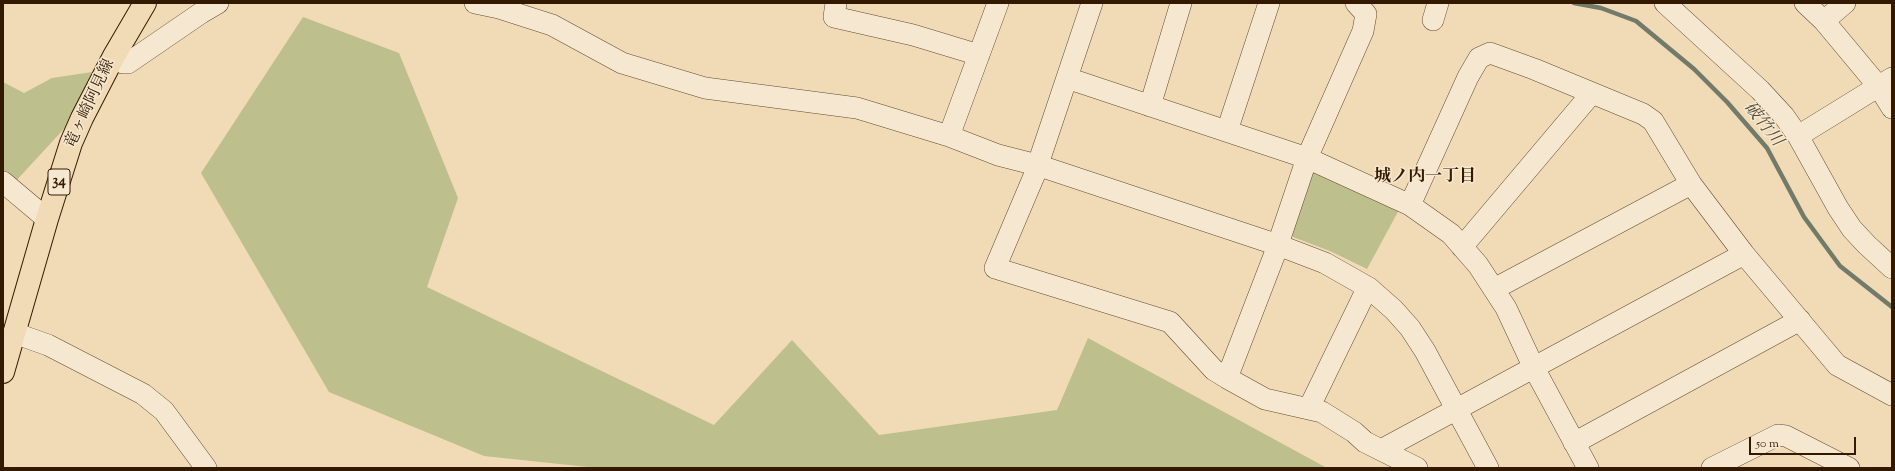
<!DOCTYPE html>
<meta charset="utf-8">
<style>
body{margin:0}
#map{position:relative;width:1895px;height:471px;overflow:hidden;background:#f1dbb6;font-family:"Sorts Mill Goudy",serif}
canvas{display:block}
.frame{position:absolute;inset:0;border:4px solid #341901;pointer-events:none}
.scale{position:absolute;left:1749px;top:437px;width:107px;height:18px;box-sizing:border-box;border:2px solid #341901;border-top:0;padding-left:5px;font-size:12px;line-height:14px;white-space:nowrap;color:#341901;-webkit-text-stroke:3px #f6e8d0;paint-order:stroke}
</style>
<div id="map">
<canvas width="1895" height="471"></canvas>
<div class="frame"></div>
<div class="scale">50 m</div>
</div>
<script>
const g = document.querySelector('canvas').getContext('2d');
g.lineJoin = 'round';
function fillPath(path, color) { g.fillStyle = color; g.fill(path, 'evenodd'); }
const shape = rows => new Path2D(rows.map(r => 'M' + r).join(''));
function stroke(path, color, width, dash) { g.strokeStyle = color; g.lineWidth = width; g.lineCap = dash ? 'butt' : 'round'; g.setLineDash(dash || []); g.stroke(path); }
function label(font, color, halo, rows, align = 'center') {
  g.font = font + ' "Sorts Mill Goudy","Noto Serif JP",serif'; g.lineWidth = 3; g.setLineDash([]); g.textBaseline = 'middle'; g.strokeStyle = halo; g.fillStyle = color; for (const [text, x, y, turn = 0] of rows) {
    g.save(); g.translate(x, y); g.rotate((+turn || 0) * Math.PI / 180); g.textAlign = isNaN(turn) ? turn : align; if (halo) g.strokeText(text, 0, 0); g.fillText(text, 0, 0); g.restore();
  }
}
const green = shape([
 [303,17,399,53,458,198,427,287,714,425,792,340,879,435,1057,410,1088,338,1327,468,597,468,484,456,329,392,201,173],
 [92,72,74,118,3,195,3,82,24,93,52,78],
 [1317,170,1400,208,1367,269,1330,251,1293,237,1290,233,1309,174]
]);
const stream = shape([
 [1574,3,1601,8,1636,21,1694,69,1727,102,1767,148,1804,217,1840,266,1892,307]
]);
const minor = shape([
 [475,3,499,8,552,25,622,63,705,88,857,108,949,136,998,155,1037,165,1278,245,1325,263,1369,288,1394,310,1410,328,1425,351,1488,468],
 [836,3,834,17,913,35,979,55],
 [1092,3,1034,176,995,268,1170,322,1214,370,1227,378,1265,399,1322,412,1354,432,1365,442,1417,468],
 [1665,3,1760,90,1784,116,1798,136,1838,208,1852,229,1867,245,1892,268],
 [1805,3,1824,21,1879,87,1892,108],
 [1433,20,1438,3],
 [1824,21,1845,3],
 [114,56,123,63,128,63,201,13,218,3],
 [1067,78,1307,158,1410,205,1451,234,1478,265,1506,308,1534,368,1588,468],
 [1150,106,1181,3],
 [1227,131,1269,3],
 [949,136,998,3],
 [1798,136,1892,78],
 [3,182,47,219],
 [1410,205,1468,77,1479,58,1490,53,1534,69,1643,114,1653,121,1691,184,1744,254,1837,365,1892,395],
 [1462,247,1592,93],
 [1494,289,1691,184],
 [14,333,48,345,143,394,164,411,206,468],
 [1227,378,1274,256,1307,158,1363,31,1366,14,1356,3],
 [1309,408,1363,297,1369,288],
 [1574,443,1800,320],
 [1381,450,1744,254],
 [1712,468,1778,435,1786,436,1849,468]
]);
const major = shape([
 [3,372,47,219,71,143,82,118,114,56,145,3]
]);
const shields = [
 [59,182,22]
];
const shieldNames = [
 ["34",59,182]
];
const streetNames = [
 ["竜ヶ崎阿見線",91,104,-65]
];
const waterNames = [
 ["破竹川",1762,125,52]
];
const neighbourhoodNames = [
 ["城ノ内一丁目",1425,178]
];
fillPath(green, '#bdbf8c');
stroke(stream, '#727a69', 4.5);
stroke(minor, '#634a2e', 22);
stroke(major, '#341901', 24);
stroke(minor, '#f6e8d0', 21);
stroke(major, '#f1dbb6', 22);
for (const [x, y, w] of shields) { const box = new Path2D(); box.roundRect(x - w / 2, y - 13, w, 26, 3); g.fillStyle = '#f6e8d0'; g.fill(box); stroke(box, '#341901', 1); }
label('bold 15px', '#341901', null, shieldNames);
label('16px', '#341901', '#f6e8d0', streetNames);
label('italic 17px', '#534a35', '#f6e8d0', waterNames);
label('bold 17px', '#341901', '#f6e8d0', neighbourhoodNames);
</script>
